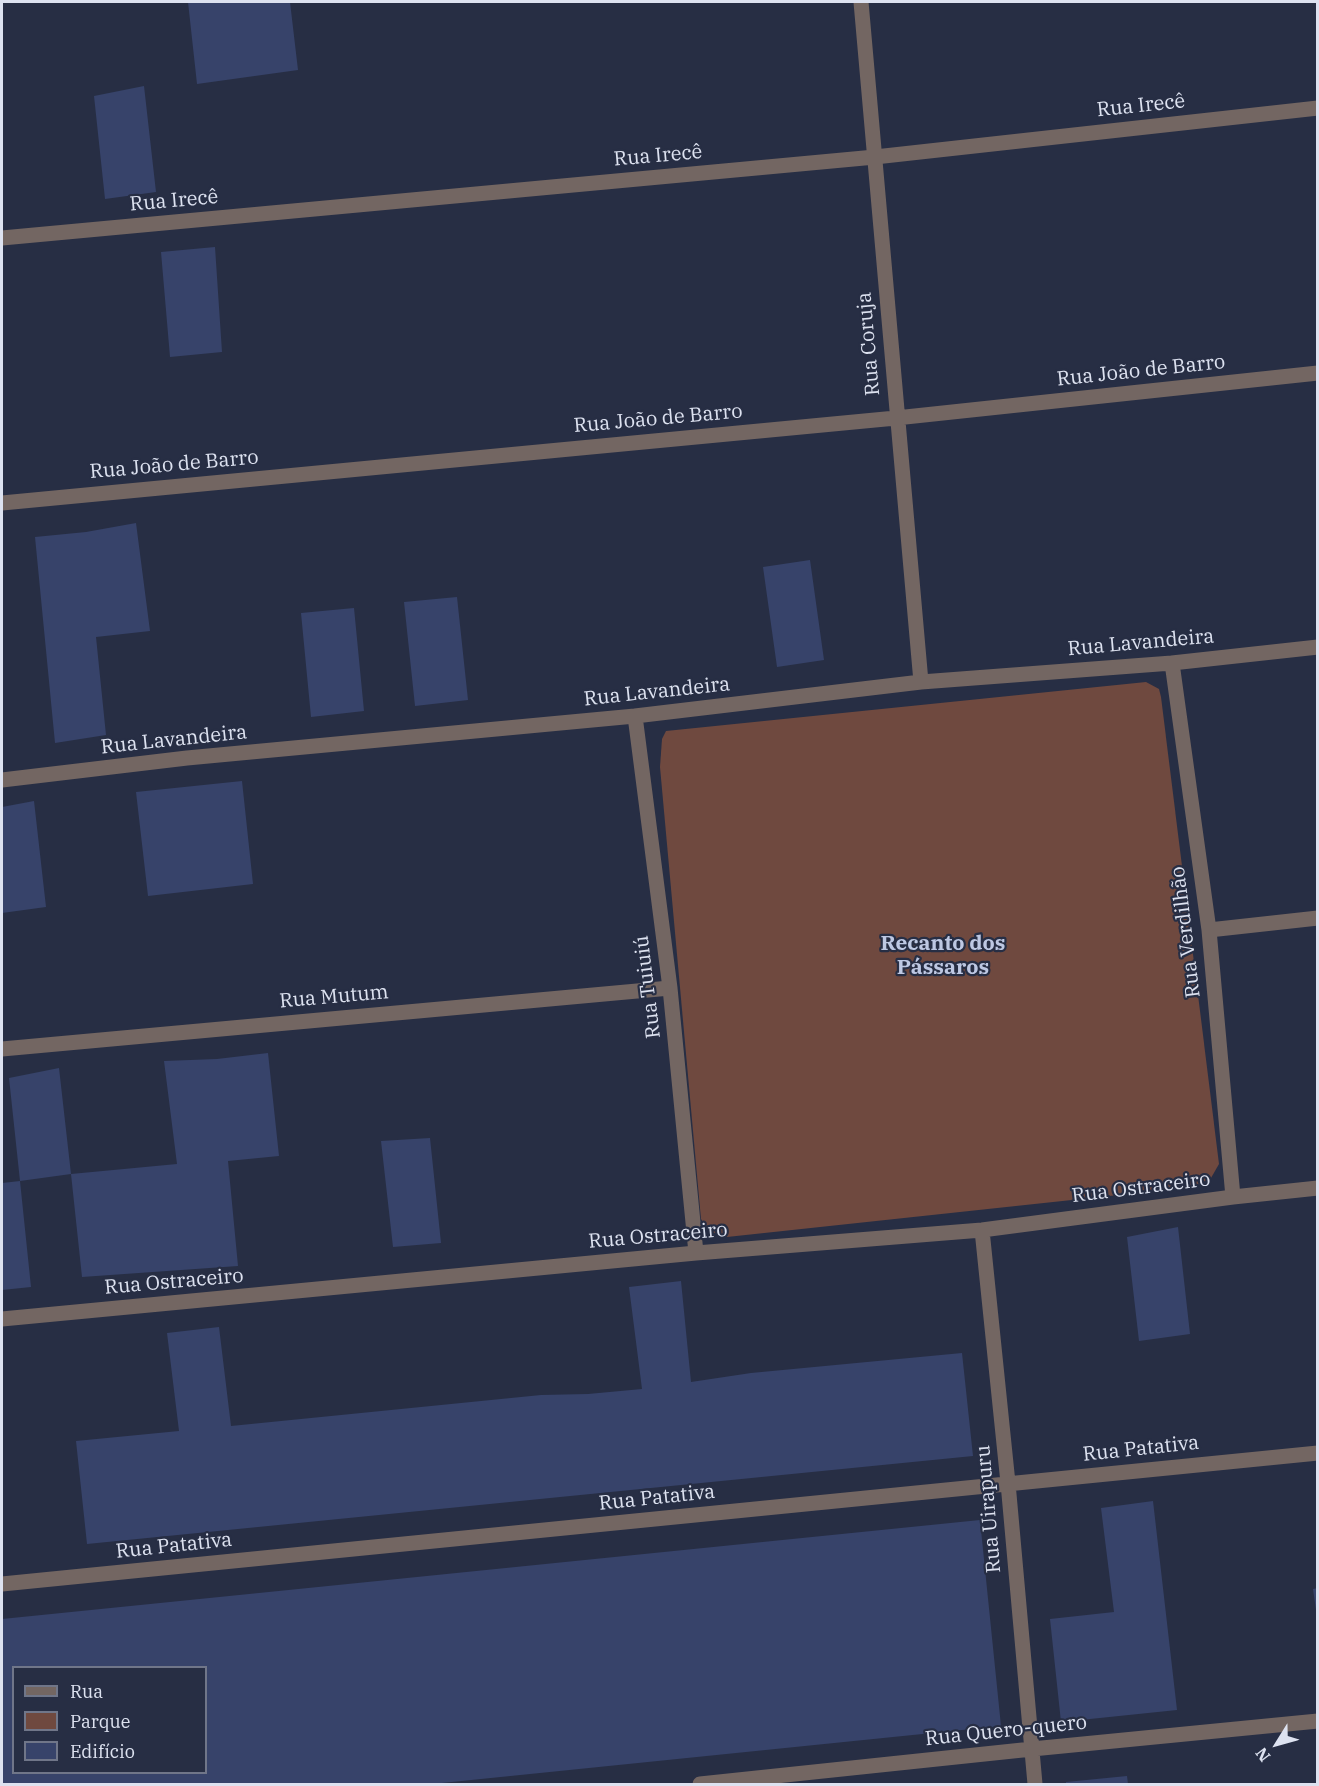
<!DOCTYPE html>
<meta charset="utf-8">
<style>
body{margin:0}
#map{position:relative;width:1319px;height:1786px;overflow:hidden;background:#272e44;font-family:"IBM Plex Serif",serif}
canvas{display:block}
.frame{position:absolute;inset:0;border:3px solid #dde2f0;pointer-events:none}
.legend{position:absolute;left:12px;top:1666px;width:195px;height:108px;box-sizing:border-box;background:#272e44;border:2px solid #707689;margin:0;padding:8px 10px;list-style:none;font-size:18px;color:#dde2f0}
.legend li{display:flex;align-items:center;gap:12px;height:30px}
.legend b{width:30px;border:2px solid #707689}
.north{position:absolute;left:1247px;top:1714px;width:60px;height:60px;-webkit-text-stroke:4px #272e44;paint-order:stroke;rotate:233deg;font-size:16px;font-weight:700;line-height:24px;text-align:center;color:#dde2f0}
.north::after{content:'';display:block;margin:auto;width:21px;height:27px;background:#dde2f0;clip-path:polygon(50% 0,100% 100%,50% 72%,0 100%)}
</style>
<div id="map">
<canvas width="1319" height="1786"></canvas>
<div class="frame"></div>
<ul class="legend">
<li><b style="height:8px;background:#736662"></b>Rua</li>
<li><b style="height:16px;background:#6f493f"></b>Parque</li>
<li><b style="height:16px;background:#37436a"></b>Edifício</li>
</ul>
<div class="north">N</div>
</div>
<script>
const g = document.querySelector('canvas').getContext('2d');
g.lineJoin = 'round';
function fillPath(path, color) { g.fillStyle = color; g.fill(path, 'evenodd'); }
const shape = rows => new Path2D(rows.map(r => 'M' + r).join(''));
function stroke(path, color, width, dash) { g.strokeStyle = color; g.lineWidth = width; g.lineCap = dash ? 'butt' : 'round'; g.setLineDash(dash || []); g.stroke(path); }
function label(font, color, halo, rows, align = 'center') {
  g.font = font + ' "IBM Plex Serif",serif'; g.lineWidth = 4.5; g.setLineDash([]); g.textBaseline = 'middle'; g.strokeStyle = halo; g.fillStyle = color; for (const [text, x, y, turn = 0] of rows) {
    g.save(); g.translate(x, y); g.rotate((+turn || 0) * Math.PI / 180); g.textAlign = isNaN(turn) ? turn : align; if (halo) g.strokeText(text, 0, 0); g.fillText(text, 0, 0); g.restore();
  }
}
const green = shape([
 [1146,682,1159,689,1161,697,1219,1164,1211,1178,1193,1187,727,1237,709,1231,701,1219,660,767,662,739,666,731]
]);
const building = shape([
 [188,2,290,2,298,70,197,84],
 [144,86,156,192,105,199,94,96],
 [215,247,222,352,170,357,161,252],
 [136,523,150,631,96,637,106,735,55,743,35,537,86,532],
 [810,560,824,660,777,667,763,567],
 [457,597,468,700,415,706,404,602],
 [354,608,364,711,311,717,301,613],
 [242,781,253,884,148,896,136,792],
 [34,801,46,907,2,913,2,807],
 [268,1053,279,1156,228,1161,238,1266,82,1277,71,1174,20,1181,31,1287,2,1290,2,1183,20,1181,9,1078,59,1068,71,1174,177,1164,164,1061,217,1059],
 [430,1138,441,1243,393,1247,381,1141],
 [1178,1227,1190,1334,1139,1341,1127,1237],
 [681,1281,691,1382,751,1373,962,1353,973,1456,87,1544,76,1441,179,1431,167,1333,219,1327,231,1426,541,1395,588,1394,642,1389,629,1287],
 [1153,1501,1177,1710,1061,1722,1050,1619,1114,1612,1101,1508],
 [980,1520,1001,1726,432,1784,2,1784,2,1619],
 [14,1668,206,1668,206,1772,14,1772],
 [1318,1588,1318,1609,1316,1610,1313,1589],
 [1127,1776,1128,1784,1066,1784,1066,1782]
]);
const minor = shape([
 [861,2,921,682],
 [2,238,875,157,1318,108],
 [2,503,896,418,1318,373],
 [1172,663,1209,930,1233,1197],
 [635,716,670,988,696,1253],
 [2,780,187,758,635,716,921,682,1172,663,1318,647],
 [1209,930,1318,918],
 [2,1049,670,988],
 [982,1230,1008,1483,1035,1784],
 [2,1319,696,1253,982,1230,1233,1197,1318,1188],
 [2,1584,1318,1453],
 [700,1784,1032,1749,1318,1721]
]);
const streetNames = [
 ["Rua Irecê",1141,106,-6],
 ["Rua Irecê",658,156,-5],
 ["Rua Irecê",174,201,-5],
 ["Rua Coruja",869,344,-95],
 ["Rua João de Barro",1141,371,-6],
 ["Rua João de Barro",658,419,-5],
 ["Rua João de Barro",174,465,-5],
 ["Rua Lavandeira",1141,643,-5],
 ["Rua Lavandeira",657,692,-6],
 ["Rua Lavandeira",174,740,-6],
 ["Rua Verdilhão",1186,932,-97],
 ["Rua Tuiuiú",648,987,-97],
 ["Rua Mutum",334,997,-5],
 ["Rua Ostraceiro",1141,1188,-7],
 ["Rua Ostraceiro",658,1236,-5],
 ["Rua Ostraceiro",174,1282,-5],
 ["Rua Patativa",1141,1449,-6],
 ["Rua Patativa",657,1498,-6],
 ["Rua Uirapuru",989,1509,-95],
 ["Rua Patativa",174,1546,-6],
 ["Rua Quero-quero",1006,1731,-6]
];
const neighbourhoodNames = [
 ["Recanto dos",943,944],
 ["Pássaros",943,968]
];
fillPath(green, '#6f493f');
fillPath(building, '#37436a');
stroke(minor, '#736662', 15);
label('20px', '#dde2f0', '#272e44', streetNames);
label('bold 21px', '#bec8e3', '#272e44', neighbourhoodNames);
</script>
